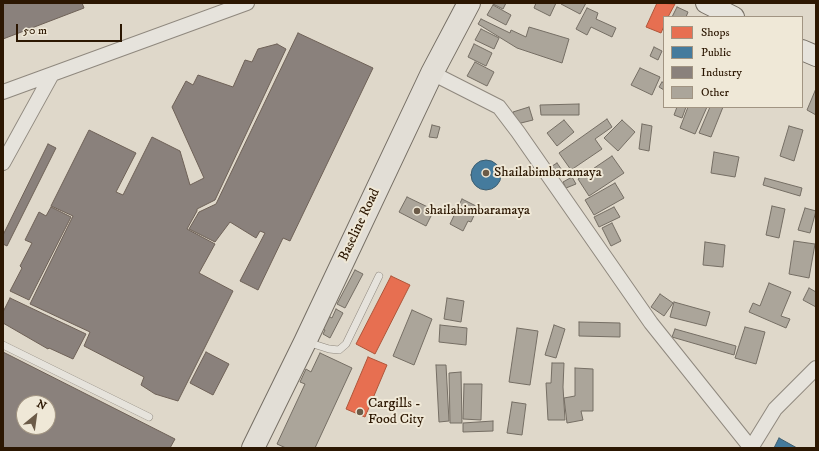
<!DOCTYPE html>
<style>
body{margin:0}
#map{position:relative;width:819px;height:451px;overflow:hidden;background:#dfd8ca;font-family:"IM FELL DW Pica",serif}
canvas{display:block}
.frame{position:absolute;inset:0;border:4px solid #2c1702;pointer-events:none}
.legend{position:absolute;left:663px;top:16px;width:140px;height:92px;box-sizing:border-box;background:#efe8d7;border:1px solid #a19482;margin:0;padding:5px 7px;list-style:none;font-size:12px;color:#2c1702}
.legend li{display:flex;align-items:center;gap:8px;height:20px}
.legend b{width:20px;border:1px solid #a19482}
.north{position:absolute;left:16px;top:395px;width:40px;height:40px;box-sizing:border-box;background:#efe8d7;border:1px solid #a19482;border-radius:50%;rotate:29deg;font-size:11px;font-weight:700;line-height:16px;text-align:center;color:#2c1702}
.north::after{content:'';display:block;margin:auto;width:14px;height:18px;background:#6b5b48;clip-path:polygon(50% 0,100% 100%,50% 72%,0 100%)}
.scale{position:absolute;left:16px;top:24px;width:106px;height:18px;box-sizing:border-box;border:2px solid #2c1702;border-top:0;padding-left:5px;font-size:12px;line-height:14px;white-space:nowrap;color:#2c1702;-webkit-text-stroke:3px #efe8d7;paint-order:stroke}
</style>
<div id="map">
<canvas width="819" height="451"></canvas>
<div class="frame"></div>
<ul class="legend">
<li><b style="height:11px;background:#e76f51"></b>Shops</li>
<li><b style="height:11px;background:#457b9d"></b>Public</li>
<li><b style="height:11px;background:#8a817c"></b>Industry</li>
<li><b style="height:11px;background:#aba59a"></b>Other</li>
</ul>
<div class="north">N</div>
<div class="scale">50 m</div>
</div>
<script>
const g = document.querySelector('canvas').getContext('2d');
g.lineJoin = 'round';
function fillPath(path, color) { g.fillStyle = color; g.fill(path, 'evenodd'); }
const shape = rows => new Path2D(rows.map(r => 'M' + r).join(''));
function stroke(path, color, width, dash) { g.strokeStyle = color; g.lineWidth = width; g.lineCap = dash ? 'butt' : 'round'; g.setLineDash(dash || []); g.stroke(path); }
function label(font, color, halo, rows, align = 'center') {
  g.font = font + ' "IM FELL DW Pica",serif'; g.lineWidth = 4; g.setLineDash([]); g.textBaseline = 'middle'; g.strokeStyle = halo; g.fillStyle = color; for (const [text, x, y, turn = 0] of rows) {
    g.save(); g.translate(x, y); g.rotate((+turn || 0) * Math.PI / 180); g.textAlign = isNaN(turn) ? turn : align; if (halo) g.strokeText(text, 0, 0); g.fillText(text, 0, 0); g.restore();
  }
}
const shops = shape([
 [657,3,675,4,668,17,664,17,664,26,661,33,646,27,657,3],
 [391,276,410,285,375,354,356,344,391,276],
 [368,357,387,365,365,417,346,409,368,357]
]);
const public = shape([
 '471 175a15 15 0 1 1 30 0a15 15 0 1 1-30 0Z',
 [779,438,797,448,774,448,779,438]
]);
const industry = shape([
 [3,3,82,3,84,8,3,39,3,3],
 [298,33,373,68,290,241,283,238,258,290,240,281,265,233,260,231,256,238,230,222,215,242,189,229,199,212,216,204,298,33],
 [277,44,286,49,215,200,197,209,197,211,187,229,215,244,199,273,233,291,178,401,155,394,141,385,144,377,84,346,90,332,30,304,73,216,51,206,89,130,136,153,116,192,123,195,152,137,180,151,190,185,204,178,172,107,186,81,193,85,198,75,233,87,245,60,252,62,258,49,277,44],
 [48,144,56,148,7,246,3,244,3,235,48,144],
 [51,207,71,217,29,300,10,291,22,268,20,266,32,243,25,240,39,212,46,216,51,207],
 [10,298,86,334,73,359,49,348,48,349,3,323,3,312,10,298],
 [3,352,175,439,170,448,3,448,3,352],
 [24,403,48,403,48,427,24,427,24,403],
 [206,352,229,364,213,395,190,383,206,352]
]);
const building = shape([
 [494,3,506,3,503,9,493,4,494,3],
 [536,3,556,3,550,16,534,8,536,3],
 [562,3,586,3,580,14,561,4,562,3],
 [493,5,511,15,506,25,487,15,493,5],
 [677,7,688,12,686,17,672,17,677,7],
 [587,8,598,13,596,19,616,28,612,37,591,27,587,35,576,29,587,8],
 [481,19,510,33,511,30,526,37,529,27,569,39,562,63,517,48,478,24,481,19],
 [481,29,499,38,494,49,475,40,481,29],
 [474,44,492,53,486,66,468,57,474,44],
 [654,47,662,51,658,60,650,56,654,47],
 [475,62,494,72,487,86,467,76,475,62],
 [640,68,660,77,652,95,631,85,640,68],
 [662,82,664,83,664,90,659,87,662,82],
 [815,91,816,92,816,115,807,110,815,91],
 [579,104,579,115,541,115,540,105,579,104],
 [529,107,533,120,517,124,513,112,529,107],
 [677,107,686,107,682,118,674,115,677,107],
 [688,107,707,107,695,134,680,128,688,107],
 [710,107,723,107,711,137,699,133,710,107],
 [607,119,612,127,595,139,602,149,571,170,559,153,607,119],
 [564,120,574,132,557,146,547,133,564,120],
 [622,120,635,132,618,151,604,138,622,120],
 [642,124,652,126,649,151,639,149,642,124],
 [432,125,440,127,437,138,429,137,432,125],
 [789,126,803,130,794,161,780,156,789,126],
 [714,152,739,157,735,177,711,173,714,152],
 [612,156,624,173,589,196,578,179,612,156],
 [557,163,564,173,557,179,549,168,557,163],
 [572,177,576,184,566,188,563,182,572,177],
 [765,178,802,188,800,196,763,185,765,178],
 [615,183,624,198,594,215,585,200,615,183],
 [407,197,434,210,426,226,399,212,407,197],
 [462,199,476,206,475,208,477,209,471,222,468,221,463,231,450,224,462,199],
 [772,206,785,209,779,238,766,235,772,206],
 [614,207,620,217,599,227,594,217,614,207],
 [805,208,816,211,810,233,798,230,805,208],
 [612,223,621,241,611,246,602,228,612,223],
 [794,241,815,244,809,278,789,274,794,241],
 [705,242,725,245,723,267,703,265,705,242],
 [355,270,363,274,345,308,337,304,355,270],
 [769,283,791,292,781,316,790,319,786,328,749,312,753,303,760,306,769,283],
 [809,288,816,292,816,307,803,300,809,288],
 [660,294,673,303,664,316,651,307,660,294],
 [447,298,464,301,461,322,444,319,447,298],
 [674,302,710,312,706,326,670,317,674,302],
 [336,309,343,313,330,338,323,334,325,330,319,327,326,315,332,318,336,309],
 [412,310,432,319,414,365,393,356,412,310],
 [579,322,620,323,620,337,579,336,579,322],
 [440,325,467,328,466,345,439,342,440,325],
 [554,325,565,329,556,358,545,355,554,325],
 [745,327,765,332,756,364,735,358,745,327],
 [517,328,538,331,530,385,509,382,517,328],
 [675,329,736,346,734,355,672,337,675,329],
 [320,353,352,368,315,448,286,448,277,444,305,384,300,382,306,369,311,372,320,353],
 [552,363,564,363,563,387,565,420,548,420,546,383,551,383,552,363],
 [436,365,446,365,449,421,439,422,436,365],
 [575,368,593,369,593,411,581,411,583,420,567,423,564,398,575,396,575,368],
 [461,372,462,423,450,423,449,373,461,372],
 [464,384,482,384,481,420,463,419,464,384],
 [512,402,526,404,522,435,507,433,512,402],
 [493,421,493,431,463,432,463,423,493,421]
]);
const service = shape([
 [307,342,329,349,339,350,346,344,379,276],
 [3,345,149,417]
]);
const minor = shape([
 [432,73,499,107,518,132,651,323,751,448],
 [3,92,247,3],
 [3,163,51,76],
 [751,448,775,409,816,368]
]);
const secondary = shape([
 [706,3,734,17],
 [802,50,816,56]
]);
const primary = shape([
 [253,448,305,342,432,73,469,3]
]);
const markers = [
 [486,173,4,"#6b5b48"],
 [417,211,4,"#6b5b48"],
 [360,412,4,"#6b5b48"]
];
const poiNames = [
 ["Shailabimbaramaya",494,173],
 ["shailabimbaramaya",425,211],
 ["Cargills -",368,404],
 ["Food City",368,420]
];
const streetNames = [
 ["Baseline Road",360,225,-65]
];
fillPath(shops, '#e76f51');
stroke(shops, '#af5539', 1);
fillPath(public, '#457b9d');
stroke(public, '#3e5d6e', 1);
fillPath(industry, '#8a817c');
stroke(industry, '#6e6157', 1);
fillPath(building, '#aba59a');
stroke(building, '#756e64', 1);
stroke(service, '#8f887e', 8);
stroke(minor, '#8f887e', 16);
stroke(secondary, '#756e64', 22);
stroke(primary, '#756e64', 24);
stroke(service, '#e6e3dc', 7);
stroke(minor, '#e6e3dc', 14);
stroke(secondary, '#e6e3dc', 20);
stroke(primary, '#e2ded6', 22);
for (const [x, y, r, color] of markers) { const dot = new Path2D(); dot.arc(x, y, r, 0, 2 * Math.PI); g.fillStyle = color; g.fill(dot); stroke(dot, '#efe8d7', 1.5); }
label('14px', '#2c1702', '#efe8d7', poiNames, 'left');
label('14px', '#2c1702', '#efe8d7', streetNames);
</script>
